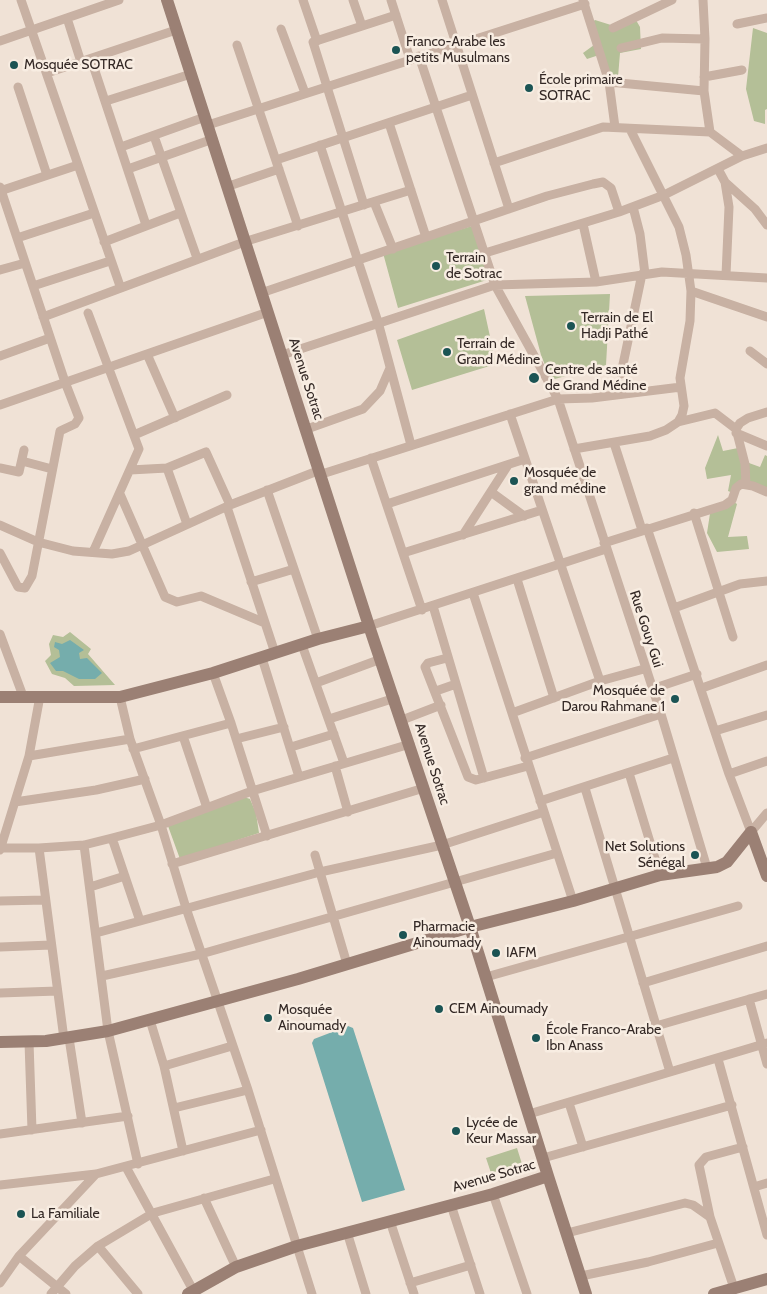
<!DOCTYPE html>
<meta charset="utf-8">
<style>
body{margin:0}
canvas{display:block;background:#f0e2d6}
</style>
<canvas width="767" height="1294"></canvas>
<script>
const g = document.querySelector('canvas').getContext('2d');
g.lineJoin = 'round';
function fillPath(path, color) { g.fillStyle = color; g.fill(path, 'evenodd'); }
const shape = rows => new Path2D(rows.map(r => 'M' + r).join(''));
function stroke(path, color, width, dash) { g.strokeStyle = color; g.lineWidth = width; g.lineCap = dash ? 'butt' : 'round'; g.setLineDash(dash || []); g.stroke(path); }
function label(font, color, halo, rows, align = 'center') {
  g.font = font + ' Cabin,sans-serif'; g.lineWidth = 5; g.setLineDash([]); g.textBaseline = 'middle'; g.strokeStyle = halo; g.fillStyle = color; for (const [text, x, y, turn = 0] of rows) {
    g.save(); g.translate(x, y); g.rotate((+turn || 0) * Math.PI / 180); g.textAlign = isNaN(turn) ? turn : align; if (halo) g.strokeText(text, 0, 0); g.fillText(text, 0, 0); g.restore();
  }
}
const green = shape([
 [633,15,640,27,641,49,620,53,618,77,606,76,599,55,587,59,583,53,594,45,590,24,595,20,611,25],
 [753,28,767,33,767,109,765,110,765,124,754,121,746,89],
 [472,226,490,279,398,308,383,253],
 [610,294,606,365,551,380,541,355,525,296],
 [484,309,496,364,412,390,397,340],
 [718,435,723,451,738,448,749,463,760,467,765,455,767,456,767,489,739,486,733,493,728,491,731,475,707,479,705,468],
 [731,500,737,504,728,537,747,536,749,549,717,552,707,533,711,507],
 [70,632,91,649,88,654,115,685,74,686,65,678,52,674,45,661,51,655,49,644,53,635,63,637],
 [244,797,250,799,256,813,259,833,180,859,168,826],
 [517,1148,522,1164,491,1173,486,1158]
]);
const water = shape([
 [70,640,84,650,79,653,80,659,87,658,102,673,95,679,79,679,63,671,56,671,50,663,60,657,59,650,54,647,55,642,62,644],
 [348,1026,353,1028,405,1190,362,1202,312,1043,314,1039]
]);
const street = shape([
 [21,0,120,286],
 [303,0,317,41],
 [353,0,362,26],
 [391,0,410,59],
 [442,0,509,209],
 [583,0,609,82,615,127],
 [703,0,705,39,704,91,710,132],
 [67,18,81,62],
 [737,24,767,18],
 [613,28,672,0],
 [281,29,305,93],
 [0,41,119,0],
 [237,45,298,226],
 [621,48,662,38,705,39],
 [419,56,495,285,558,399,661,714,707,868],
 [91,59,146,225],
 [47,73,176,30],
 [704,77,742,70],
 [609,82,704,91],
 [18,87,47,175],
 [106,101,191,74],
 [389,123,426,237],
 [208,125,585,4],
 [630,129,679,227,686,255,691,291,690,321,680,378,684,406,682,415,678,422],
 [154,136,197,258],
 [320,145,378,322,411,445],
 [121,147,205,117],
 [276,160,472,95],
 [494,163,603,127,710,132,742,156],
 [128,169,213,139],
 [718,169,725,182,729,207,726,275],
 [725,182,755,209,767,225],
 [229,186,279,169],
 [0,187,65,382,79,418,75,424,60,431,32,576,25,588,18,587,0,553],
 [0,191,78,165],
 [374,202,393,249],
 [364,205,313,42,396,15],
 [633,207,640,234,645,274],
 [583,224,596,282],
 [17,238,94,213],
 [104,242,180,213],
 [485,253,619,212,664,195,742,156,767,148],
 [0,270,25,263],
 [33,286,110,261],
 [691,291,767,317],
 [261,293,547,196,593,184,603,182,611,188,619,212],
 [88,313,139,449,93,552],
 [43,317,247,241,411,190],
 [750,351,767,364],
 [147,354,175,418],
 [282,355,495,285,596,282,662,272,767,278],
 [0,356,50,338],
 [621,374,642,274],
 [0,405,268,312],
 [510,414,600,681],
 [307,429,363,409,380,391,390,368],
 [736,433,767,446],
 [134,435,227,395],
 [614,443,642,530],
 [574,449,650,436,666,430,678,422,715,413,736,429],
 [371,458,422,610],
 [22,461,52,469],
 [0,468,19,472,24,450],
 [167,468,187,524],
 [130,470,167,468,206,452,230,505],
 [322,474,558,399,592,398,681,387],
 [746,484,745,464,736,429,740,423,748,418,767,412],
 [267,490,318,639],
 [491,492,524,516],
 [120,494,165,597,177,602,201,596,265,623],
 [387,504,525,459],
 [227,507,275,653],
 [694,513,733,637],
 [0,525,38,542,73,551,112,554,129,551,230,505,320,470],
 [647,528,729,774,751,832,767,813],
 [463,535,508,465],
 [604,543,725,505,732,500,736,488,741,484,753,486,767,492],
 [403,553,542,510],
 [517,579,554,698],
 [251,582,294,569],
 [473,593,573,901],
 [433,606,484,778],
 [674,608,740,584,767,581],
 [369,626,606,549],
 [0,634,23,696],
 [302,645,344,763],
 [262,658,299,777],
 [447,658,428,663,425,667,468,777,476,780,528,766],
 [213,673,231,723,267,836],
 [316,683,381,659],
 [702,688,767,665],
 [652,689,697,674],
 [436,691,456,684],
 [120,697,130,739,161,825,186,908,248,1090,312,1294],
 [512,713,600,681,644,669],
 [329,719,395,698],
 [402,720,441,705],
 [715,731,767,715],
 [183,736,207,808],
 [236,739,284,727],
 [291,747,334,734],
 [133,749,231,723],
 [29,756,130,739],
 [525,758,661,714],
 [335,766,348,812],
 [629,773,660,875],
 [729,774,767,761],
 [585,788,670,1072],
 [540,801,673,758],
 [15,802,96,790,145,779],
 [112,838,140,921],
 [84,845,108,1031,138,1164],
 [0,848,39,848,84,845,112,838,161,825,252,791,410,744],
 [39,848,64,1039],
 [0,850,29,756,40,696],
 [315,855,347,964],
 [172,864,424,788],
 [90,887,125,876],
 [0,901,45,900],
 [96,933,320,872,442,845,544,812],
 [0,947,51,945],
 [102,976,201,954,557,853],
 [486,977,738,906],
 [643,983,767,946],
 [0,993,57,991],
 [749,999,767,1064],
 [150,1020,164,1066,183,1151],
 [656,1026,767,994],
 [69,1038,82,1123],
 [29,1042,32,1130],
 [718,1059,767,1235],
 [164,1066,232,1046],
 [569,1103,583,1147],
 [174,1108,248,1090],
 [529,1114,767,1043],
 [0,1134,128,1116],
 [543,1158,732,1105],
 [126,1167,193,1290],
 [0,1185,96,1174,261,1130],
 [754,1187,767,1183],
 [493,1194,527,1294],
 [204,1198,236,1267],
 [451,1205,480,1294],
 [390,1221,414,1294],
 [347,1232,366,1294],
 [567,1233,685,1203,693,1205,710,1217],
 [98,1246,138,1294],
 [19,1256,66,1294],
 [581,1276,648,1262,718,1243],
 [0,1283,19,1256,96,1174],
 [410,1283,471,1265],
 [734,1288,710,1217,699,1165,706,1157,743,1147],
 [51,1294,75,1266,98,1246,153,1213,274,1179]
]);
const secondary = shape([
 [167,0,369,626,470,927,548,1176,493,1194,297,1246,236,1267,188,1294],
 [0,697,120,697,213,673,318,639,369,626],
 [751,832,767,876],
 [0,1042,46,1041,108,1031,298,979,470,927,573,901,660,875,717,867,727,862,751,832],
 [548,1176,586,1294],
 [714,1294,767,1279]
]);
const markers = [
 [396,50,5,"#1b5454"],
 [14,65,5,"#1b5454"],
 [529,88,5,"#1b5454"],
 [436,266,5,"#1b5454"],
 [571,326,5,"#1b5454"],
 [447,352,5,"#1b5454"],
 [534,378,6,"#1b5454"],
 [514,481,5,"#1b5454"],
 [675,699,5,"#1b5454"],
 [695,855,5,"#1b5454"],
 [403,935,5,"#1b5454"],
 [496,953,5,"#1b5454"],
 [439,1009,5,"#1b5454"],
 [268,1018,5,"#1b5454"],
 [536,1038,5,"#1b5454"],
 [456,1131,5,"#1b5454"],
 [21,1214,5,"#1b5454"]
];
const poiNames = [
 ["Franco-Arabe les",406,42],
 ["petits Musulmans",406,58],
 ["Mosquée SOTRAC",24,65],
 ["École primaire",539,80],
 ["SOTRAC",539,96],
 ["Terrain",446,258],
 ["de Sotrac",446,274],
 ["Terrain de El",581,318],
 ["Hadji Pathé",581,334],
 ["Terrain de",457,344],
 ["Grand Médine",457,360],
 ["Centre de santé",545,370],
 ["de Grand Médine",545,386],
 ["Mosquée de",524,473],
 ["grand médine",524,489],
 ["Mosquée de",665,691,"right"],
 ["Darou Rahmane 1",665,707,"right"],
 ["Net Solutions",685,847,"right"],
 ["Sénégal",685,863,"right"],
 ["Pharmacie",413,927],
 ["Ainoumady",413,943],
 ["IAFM",506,953],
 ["CEM Ainoumady",449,1009],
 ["Mosquée",278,1010],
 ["Ainoumady",278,1026],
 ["École Franco-Arabe",546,1030],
 ["Ibn Anass",546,1046],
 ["Lycée de",466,1123],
 ["Keur Massar",466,1139],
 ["La Familiale",31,1214]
];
const streetNames = [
 ["Avenue Sotrac",306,379,72],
 ["Rue Gouy Gui",646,629,72],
 ["Avenue Sotrac",432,764,72],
 ["Avenue Sotrac",494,1176,-16]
];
fillPath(green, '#b4bf97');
fillPath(water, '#75adac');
stroke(street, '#c8b1a3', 9);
stroke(secondary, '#9b8074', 12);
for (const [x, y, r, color] of markers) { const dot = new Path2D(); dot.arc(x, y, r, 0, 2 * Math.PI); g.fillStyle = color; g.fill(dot); stroke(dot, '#f8ede2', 2); }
label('14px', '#332825', '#f8ede2', poiNames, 'left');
label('14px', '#332825', '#f8ede2', streetNames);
</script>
